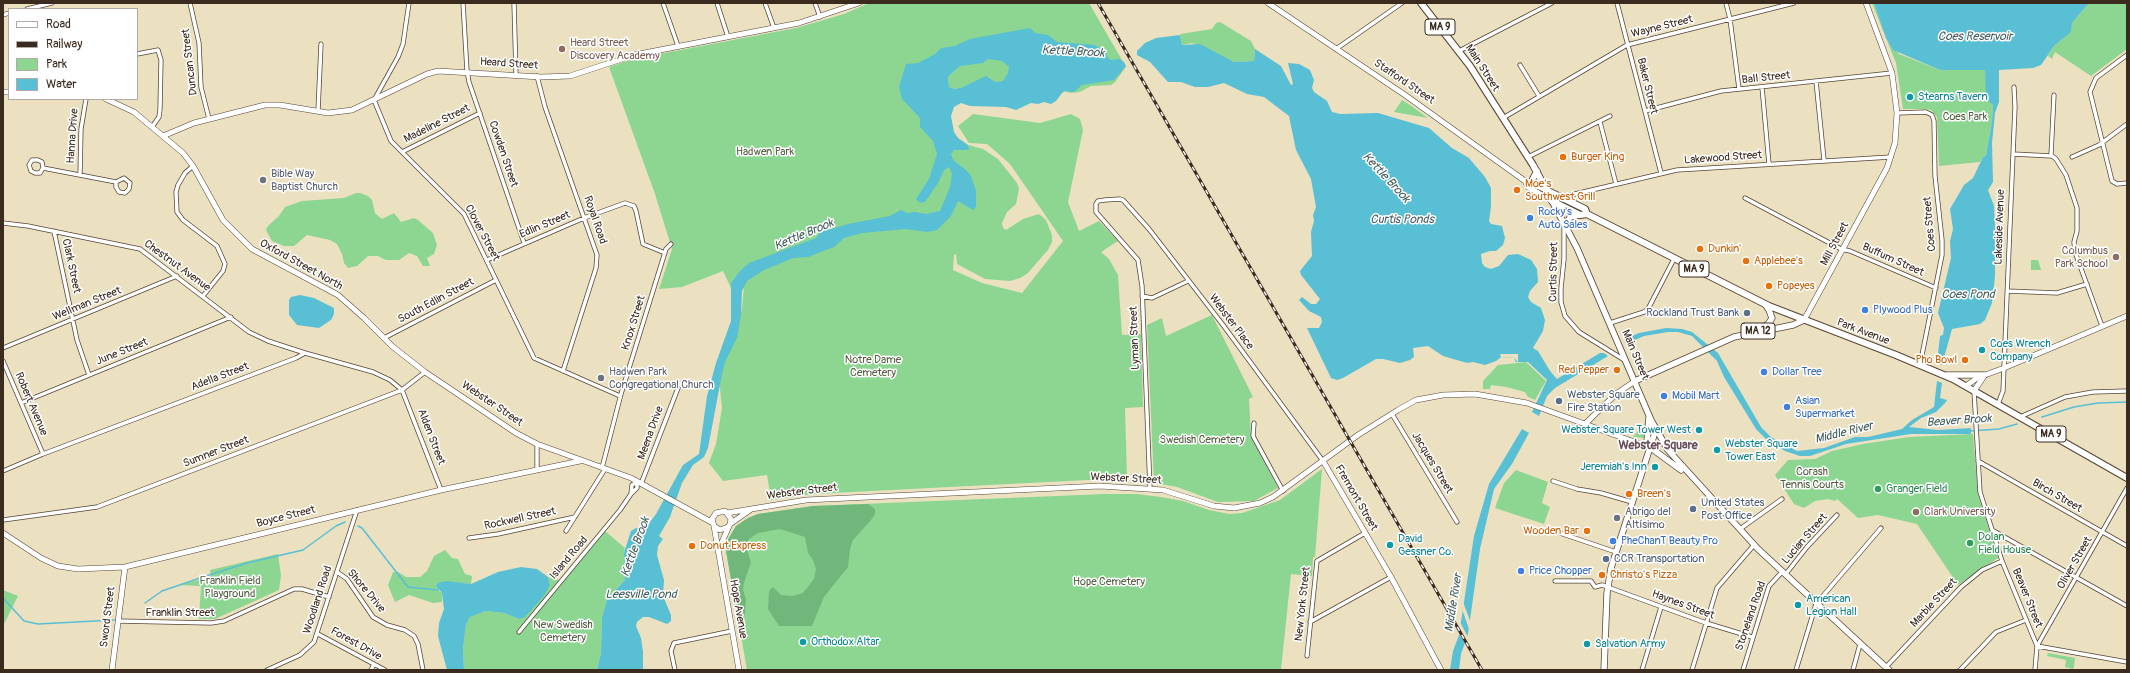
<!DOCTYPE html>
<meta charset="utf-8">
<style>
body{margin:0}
#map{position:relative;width:2130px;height:673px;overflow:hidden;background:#ebe1c0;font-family:Pangolin,sans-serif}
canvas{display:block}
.frame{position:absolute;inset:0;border:4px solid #3b2a1e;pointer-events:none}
.legend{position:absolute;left:8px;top:8px;width:130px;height:92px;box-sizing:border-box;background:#fff;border:1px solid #b1aaa5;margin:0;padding:5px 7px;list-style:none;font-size:12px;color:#3b2a1e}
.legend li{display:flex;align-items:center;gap:8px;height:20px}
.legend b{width:20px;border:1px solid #b1aaa5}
</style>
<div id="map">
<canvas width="2130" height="673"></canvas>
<div class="frame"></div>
<ul class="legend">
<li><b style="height:5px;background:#fff"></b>Road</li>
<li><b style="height:5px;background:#3b2a1e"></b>Railway</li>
<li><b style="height:11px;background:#8cd692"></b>Park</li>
<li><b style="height:11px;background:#58bfd5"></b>Water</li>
</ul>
</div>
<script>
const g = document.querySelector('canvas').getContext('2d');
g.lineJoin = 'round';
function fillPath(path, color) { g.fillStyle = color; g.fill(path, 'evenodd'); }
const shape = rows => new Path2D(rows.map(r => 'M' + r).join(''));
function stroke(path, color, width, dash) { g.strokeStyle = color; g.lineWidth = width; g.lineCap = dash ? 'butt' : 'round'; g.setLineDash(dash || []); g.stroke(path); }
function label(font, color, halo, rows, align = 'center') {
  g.font = font + ' Pangolin,sans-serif'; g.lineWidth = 3; g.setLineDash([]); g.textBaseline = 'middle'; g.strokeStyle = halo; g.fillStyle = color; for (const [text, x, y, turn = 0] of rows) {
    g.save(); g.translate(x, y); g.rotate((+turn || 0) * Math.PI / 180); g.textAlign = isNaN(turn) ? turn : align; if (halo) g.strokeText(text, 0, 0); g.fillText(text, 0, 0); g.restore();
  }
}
const green = shape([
 [869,3,1089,3,1126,67,1115,82,1111,85,1091,86,1080,92,1070,93,1064,91,995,82,991,81,988,77,963,87,955,89,949,87,948,77,960,66,948,68,947,101,952,133,965,144,983,149,998,159,1017,183,1019,189,1016,204,1007,212,1002,223,1003,228,1006,230,1023,219,1039,214,1046,220,1052,235,1052,242,1048,250,1027,274,1020,278,1010,281,985,279,957,264,956,254,954,255,953,270,982,283,1022,293,1063,241,1010,164,987,144,969,143,958,126,973,114,1040,123,1071,114,1080,119,1083,130,1068,202,1079,231,1099,221,1118,241,1101,252,1109,259,1118,275,1122,335,1141,334,1143,407,1125,408,1127,478,813,494,771,500,767,475,723,481,709,463,716,444,722,408,719,379,742,309,744,285,731,288,723,271,682,287,659,289,672,249,655,194,609,67,633,59,796,28,844,14],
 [1872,3,1874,3,1888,42,1899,54,1940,70,1986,70,1986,94,1993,105,1992,121,1986,156,1983,157,1980,162,1939,166,1937,117,1931,110,1926,109,1903,109,1896,63],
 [2089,3,2127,3,2127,49,2091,76,2055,52,2052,59,2048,56,2055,45,2070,32,2072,23],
 [1220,22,1251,41,1255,49,1254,61,1234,62,1192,43,1182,45,1180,34,1212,29,1216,23],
 [1402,100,1410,105,1428,118,1394,112],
 [356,193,360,193,368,196,372,200,375,213,382,219,394,213,401,222,414,218,418,220,433,233,437,245,434,254,427,258,430,266,423,266,417,256,409,253,399,260,386,260,378,256,368,256,357,266,348,268,344,263,342,254,337,244,330,240,307,235,294,246,284,246,272,241,267,232,266,229,269,225,279,216,285,207,302,201,344,198],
 [2031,260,2038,260,2041,270,2031,270],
 [1212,315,1253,397,1249,399,1251,436,1278,488,1254,501,1218,502,1177,487,1154,483,1147,325,1162,318,1166,336],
 [1526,362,1546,381,1535,400,1528,397,1525,392,1506,387,1491,385,1490,389,1483,389,1483,381,1498,365],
 [1645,423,1644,438,1633,437],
 [1973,434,1978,494,1998,558,1958,585,1917,524,1878,515,1858,518,1837,499,1835,501,1828,499,1815,501,1804,508,1794,504,1775,475,1788,460,1815,459,1832,451,1863,444,1909,437],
 [1322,469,1315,557,1313,557,1312,576,1291,574,1281,670,747,670,726,551,727,541,736,526,748,518,758,514,813,506,1105,494,1136,494,1161,497,1183,501,1209,510,1229,514,1242,513,1280,500],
 [1516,470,1548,482,1542,503,1550,507,1544,524,1495,508,1504,483],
 [605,531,625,548,624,553,625,580,607,599,602,616,601,653,597,670,464,670,463,649,466,623,470,617,486,611,504,613,519,619,550,585,548,577,563,581],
 [445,550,452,558,458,559,465,574,472,576,471,584,448,582,438,590,442,593,442,602,433,603,409,595,395,602,388,585,393,572,398,572,406,577,420,577,427,571,434,556],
 [278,554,281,575,279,590,215,619,199,619,201,586,179,585,211,577,210,570],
 [3,590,18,596,3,626],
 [2048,653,2075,658,2074,667,2073,669,2065,667,2066,660,2047,656]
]);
const forest = shape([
 [868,504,875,509,875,514,871,520,853,540,850,549,848,567,824,597,812,626,779,626,768,609,769,591,773,587,781,595,793,596,803,593,814,579,816,569,813,560,808,553,805,537,780,529,758,533,749,539,746,547,751,562,744,583,743,590,746,599,745,613,743,620,739,624,726,551,727,541,736,526,748,518,758,514,813,506]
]);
const water = shape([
 [1874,3,2089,3,2072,23,2071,32,2055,45,2041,65,2033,68,1999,70,1999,102,1995,113,1992,143,1993,182,1988,190,1994,206,1995,225,1995,276,1992,303,1985,320,1980,324,1952,329,1942,365,1937,362,1940,336,1943,335,1944,328,1938,313,1951,258,1950,241,1953,229,1950,209,1964,185,1973,178,1983,157,1986,156,1992,121,1993,105,1984,97,1986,94,1985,70,1940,70,1893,50,1886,38],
 [1030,28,1035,33,1048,35,1057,42,1094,45,1103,50,1110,60,1119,59,1124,62,1126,66,1114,80,1082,85,1074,92,1065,91,1062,93,1056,101,1051,104,1044,102,1038,104,1031,103,1016,110,1006,107,970,106,961,103,954,107,951,116,954,132,958,138,968,145,969,150,954,150,951,154,953,160,966,170,971,176,976,191,976,207,973,210,958,201,951,216,937,230,927,232,906,229,862,233,844,238,834,247,823,251,808,257,793,258,764,270,747,281,742,291,741,315,737,338,725,362,722,374,708,448,704,457,693,465,682,483,670,517,659,536,663,539,658,546,657,555,664,580,663,596,671,615,671,621,667,624,649,617,643,617,637,622,636,626,641,638,643,652,643,670,597,670,601,653,602,617,607,599,625,580,624,553,631,531,636,528,647,526,656,514,683,465,699,454,707,396,716,363,731,321,731,283,740,271,749,263,816,238,821,232,848,224,890,216,901,210,907,213,915,212,926,214,940,211,950,187,952,174,949,167,944,170,938,183,925,202,920,203,916,199,929,179,937,154,933,141,920,127,920,118,902,99,899,87,906,64,918,63,935,54,941,48,955,46,970,39],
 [988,59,1002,61,1009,67,1008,73,1003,81,995,82,986,76,963,87,955,89,949,87,948,77,960,66,983,63],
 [1180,35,1182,45,1200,44,1234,62,1254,61,1255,49,1281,66,1291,85,1293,84,1288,63,1299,64,1310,70,1314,80,1312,88,1314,92,1327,101,1332,112,1340,114,1378,113,1429,128,1452,148,1469,158,1485,177,1491,188,1491,206,1489,221,1491,224,1502,226,1505,238,1503,245,1496,251,1490,251,1481,254,1482,263,1485,267,1491,269,1499,266,1508,255,1518,254,1531,260,1537,269,1538,282,1530,291,1528,297,1531,302,1541,308,1545,320,1543,331,1533,348,1538,351,1550,371,1557,379,1600,353,1604,353,1608,356,1555,388,1547,396,1539,416,1532,412,1547,380,1528,362,1516,362,1514,358,1501,357,1496,361,1485,365,1473,362,1467,363,1443,356,1428,346,1413,348,1414,357,1410,360,1400,363,1383,359,1376,359,1343,378,1337,380,1331,378,1307,328,1319,328,1322,322,1321,317,1309,311,1299,300,1302,297,1311,304,1316,304,1320,299,1301,275,1300,271,1312,256,1311,232,1314,221,1313,215,1316,207,1311,179,1296,150,1289,116,1264,97,1247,94,1224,83,1208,87,1195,87,1181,82,1168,82,1150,62,1137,55,1137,51,1145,43,1156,38],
 [300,295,314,298,334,308,334,314,331,320,319,328,297,325,289,315,289,300,291,297],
 [1666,328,1682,329,1692,332,1718,353,1761,427,1771,437,1797,451,1824,448,1855,437,1868,437,1902,429,1912,420,1934,407,1937,381,1942,383,1940,398,1947,400,1945,403,1936,412,1921,418,1909,427,1938,430,1971,428,1971,434,1911,434,1846,444,1810,456,1800,456,1785,451,1766,439,1756,429,1724,377,1717,361,1692,336,1678,332,1668,332,1644,336,1626,344,1624,339,1639,333],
 [1522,429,1529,433,1512,464,1494,489,1480,549,1468,634,1461,654,1459,670,1450,670,1453,651,1459,635,1474,536,1489,484],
 [521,567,537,569,548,577,550,585,544,596,525,617,519,619,504,613,486,611,470,617,466,624,463,649,464,670,447,670,438,636,439,623,444,609,442,593,436,586,438,583,446,581,471,584,498,572]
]);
const pier = shape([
 [1500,354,1518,354,1518,362,1514,358,1501,357],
 [1462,599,1472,626,1470,632,1461,606],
 [1460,622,1469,639,1466,645,1457,631]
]);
const stream = shape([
 [2042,417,2074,407,2098,403,2127,402],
 [1970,431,1999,429,2017,424],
 [358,526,362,528,408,587,438,590],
 [3,598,24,621,38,624,114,620],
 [145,603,162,591,203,577,247,563,303,550,336,526,345,522]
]);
const street = shape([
 [190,3,199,43,201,87,209,119],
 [409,3,403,44,398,57,374,100,391,141,464,214,534,358,620,396],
 [463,3,467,71,469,82,524,243],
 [514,3,516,75],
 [663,3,678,46],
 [717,3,728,37],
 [765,3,774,28],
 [815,3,820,17],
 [1617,3,1661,173],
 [1726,3,1730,19,1739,89],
 [27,9,52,3],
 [3,15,9,13],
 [1336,49,1402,3],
 [1459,51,1552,3],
 [137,54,158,50,161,60,160,109,159,117,152,127],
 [2127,55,2096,78,2090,92,2112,181,2117,184,2127,183],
 [1520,65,1539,96],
 [537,76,545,107,597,255,596,268,563,371],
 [1816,81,1824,160],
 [1762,87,1769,164],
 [318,111,321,44],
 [1645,111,1721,91,1892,73],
 [1897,113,1926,112,1932,115,1934,121,1935,176,1942,240,1942,255,1920,365],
 [1503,118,1627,45,1794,3],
 [1600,122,1616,184],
 [402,152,480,113],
 [2013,154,2052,156,2056,159,2066,175,2077,208,2077,231,2074,242,2075,252,2102,326],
 [2051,155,2054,95],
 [1528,157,1610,116],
 [2072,157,2099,145,2127,124],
 [193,166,185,173,178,185,176,192,177,212,183,220,217,246,225,264,223,271,203,296],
 [43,168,42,162,38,160,32,160,29,165,31,171,35,173,40,173,43,168,116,182,124,178,130,183,129,189,125,193,119,192,116,187,116,182],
 [80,175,81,129,86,99],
 [1562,197,1677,170,1891,157],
 [1745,198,1841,249,1850,251,1936,288],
 [3,223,28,226,140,249,249,332,268,341,305,353],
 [1564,226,1564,259,1561,288,1561,302,1565,316,1579,332,1626,361],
 [54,231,77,340,89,375],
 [487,260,584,218,625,203,634,206,636,211,643,244,665,253],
 [2007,291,2057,293,2087,284],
 [1142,296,1152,298,1188,281],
 [1610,323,1644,312,1648,309,1674,259],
 [384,338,496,280],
 [3,348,177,276],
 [3,361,43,454],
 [1974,391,1980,492,2002,561,2037,646,2035,670],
 [21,403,231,317],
 [1998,404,2003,391,2015,107,2014,87],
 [1392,414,1457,522],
 [2020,417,2065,397,2093,392,2127,391],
 [1254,423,1253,436,1283,491],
 [537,444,537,470],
 [1978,461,2127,546],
 [602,468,621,394,666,249,671,244],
 [3,471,43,454,296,358,305,353,373,372,390,380,402,390,441,490],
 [1553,481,1577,489,1601,493,1632,502],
 [641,484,678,388],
 [2127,488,2037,646,2127,662],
 [1150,489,1142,286,1138,260,1096,212,1096,204,1098,201,1105,200,1120,199,1123,200,1149,229,1223,325,1323,461],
 [631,494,632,485,637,482],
 [3,520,97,507,402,390,425,372],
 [1548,529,1616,552],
 [1740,529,1782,499],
 [1992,530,2127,606],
 [566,531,605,469],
 [469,538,498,534,575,517],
 [337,572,347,579,373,617,387,625,405,630,414,636,418,644,423,670],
 [1785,575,1807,547,1837,515],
 [1555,581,1591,581,1595,587,1602,585,1706,623,1752,637],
 [118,621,211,623,224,621,294,589,302,589,329,597],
 [1310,622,1391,577],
 [519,632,620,510,631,494,637,488,637,482],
 [318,634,385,670],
 [1307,656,1317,561,1365,533],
 [1886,667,1961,587,1982,570,2002,561],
 [267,670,300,655,314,642,357,510],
 [371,670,374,664],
 [675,670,671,651,674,643,732,631],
 [1642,670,1661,607],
 [1692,670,1717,588,1754,545],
 [1743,670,1769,586,1782,572],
 [1796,670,1816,604,1881,528],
 [1853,670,1860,644],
 [1960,670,1996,632,2026,620]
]);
const secondary = shape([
 [1268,3,1405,95,1525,181,1546,190],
 [3,92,9,92],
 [106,99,134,112,183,153,193,166,223,220,252,249,338,295,364,318,393,347,425,372,516,433,537,444,631,478,713,523],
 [163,136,194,123,265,105,280,105,328,113,352,110,427,74,438,71,541,77,570,76,634,55,799,23,859,3],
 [1525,181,1528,187,1552,201],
 [1804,320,1887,168,1895,143,1897,113,1892,73,1866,3],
 [1966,386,1977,378,2004,368,2127,316],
 [1974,391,1984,376],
 [1586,423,1616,394,1635,381],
 [1323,461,1391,577,1441,670],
 [727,513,806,500,1100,486,1163,490,1214,506,1234,508,1260,503,1273,497,1358,435,1398,410,1416,400,1443,395,1475,394,1527,403,1651,448],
 [730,524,750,510],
 [714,526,739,670],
 [3,533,41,558,58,566,78,569,125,567,441,490,580,461],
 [718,551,730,524,731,519,725,511,716,513,712,519,714,526,720,530,728,527],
 [112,670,125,567]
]);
const primary = shape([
 [1531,182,1537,171],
 [1552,201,1577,248,1651,420,1668,450,1758,549,1889,670],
 [1566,226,1570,217,1580,215],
 [1759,330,1769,323,1772,318,1769,310,1765,304],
 [1947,375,1984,375],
 [1635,381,1734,337,1793,325,1804,320],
 [1649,417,1647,442,1651,448,1681,470],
 [1604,670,1607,593,1611,568,1656,429]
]);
const highway = shape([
 [1421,3,1470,66,1533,165,1552,201,1580,215,1587,214,1769,306,1896,355,1953,379,2127,478],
 [1546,190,1585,209,1587,214]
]);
const rail = shape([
 [1098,3,1482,670]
]);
const markers = [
 [562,49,4,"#8d6e63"],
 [1910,97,4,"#0f9aa8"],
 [1563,157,4,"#e8710a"],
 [263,180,4,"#6b7280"],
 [1517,190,4,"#e8710a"],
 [1530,218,4,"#3f7fe0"],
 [1700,249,4,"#e8710a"],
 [2116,257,4,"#8d6e63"],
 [1746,261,4,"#e8710a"],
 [1769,286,4,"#e8710a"],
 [1865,310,4,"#3f7fe0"],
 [1747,313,4,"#5c6f8a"],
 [1982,350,4,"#0f9aa8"],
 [1965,360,4,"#e8710a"],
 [1617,370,4,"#e8710a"],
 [1764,372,4,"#3f7fe0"],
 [601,378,4,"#6b7280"],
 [1664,396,4,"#3f7fe0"],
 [1559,401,4,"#5c6f8a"],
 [1787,407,4,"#3f7fe0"],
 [1699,430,4,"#0f9aa8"],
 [1717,450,4,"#0f9aa8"],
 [1655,467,4,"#0f9aa8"],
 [1878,489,4,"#2e9e5b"],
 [1629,494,4,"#e8710a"],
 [1693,509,4,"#5c6f8a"],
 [1916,512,4,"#8d6e63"],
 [1617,518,4,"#6b7280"],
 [1587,531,4,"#e8710a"],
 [1613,541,4,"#3f7fe0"],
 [1970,543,4,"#2e9e5b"],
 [1390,545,4,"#0f9aa8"],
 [692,546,4,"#e8710a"],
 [1606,559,4,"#5c6f8a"],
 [1521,571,4,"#3f7fe0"],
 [1602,575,4,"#e8710a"],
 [1798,605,4,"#0f9aa8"],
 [803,642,4,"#0f9aa8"],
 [1587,644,4,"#0f9aa8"]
];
const shields = [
 [1440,27,30],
 [1694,269,30],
 [1758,331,34],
 [2051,434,30]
];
const shieldNames = [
 ["MA 9",1440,27],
 ["MA 9",1694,269],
 ["MA 12",1758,331],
 ["MA 9",2051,434]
];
const streetNames = [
 ["Wayne Street",1662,27,-14],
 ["Duncan Street",190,62,-97],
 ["Heard Street",509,64,4],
 ["Main Street",1482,68,57],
 ["Ball Street",1766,78,-6],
 ["Stafford Street",1404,82,34],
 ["Baker Street",1647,86,76],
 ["Madeline Street",437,124,-27],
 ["Hanna Drive",73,136,-86],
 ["Cowden Street",503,154,71],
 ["Lakewood Street",1723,158,-4],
 ["Royal Road",595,220,71],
 ["Coes Street",1930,224,-95],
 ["Edlin Street",545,225,-23],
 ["Lakeside Avenue",2000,227,-88],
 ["Clover Street",482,233,62],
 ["Mill Street",1835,244,-62],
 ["Buffum Street",1893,260,24],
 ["Oxford Street North",301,265,29],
 ["Clark Street",71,266,78],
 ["Chestnut Avenue",177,266,36],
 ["Curtis Street",1554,272,-89],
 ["South Edlin Street",436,301,-28],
 ["Wellman Street",87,304,-22],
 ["Webster Place",1231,322,53],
 ["Knox Street",634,323,-73],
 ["Park Avenue",1863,332,21],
 ["Lyman Street",1135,338,-92],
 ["June Street",122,352,-22],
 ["Main Street",1635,355,67],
 ["Adella Street",220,377,-21],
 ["Robert Avenue",31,404,67],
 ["Webster Street",492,404,34],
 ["Meena Drive",651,433,-70],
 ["Alden Street",431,437,69],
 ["Sumner Street",216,452,-21],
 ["Jacques Street",1432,463,59],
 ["Webster Street",1126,479,3],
 ["Webster Street",802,492,-7],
 ["Birch Street",2057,496,30],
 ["Fremont Street",1356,498,60],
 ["Boyce Street",286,517,-14],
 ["Rockwell Street",520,519,-12],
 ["Lucian Street",1805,539,-49],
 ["Island Road",569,558,-50],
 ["Oliver Street",2075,563,-60],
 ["Shore Drive",366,591,50],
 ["Beaver Street",2027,598,68],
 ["Woodland Road",318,600,-72],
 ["Marble Street",1934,603,-47],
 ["New York Street",1303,604,-84],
 ["Haynes Street",1683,605,20],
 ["Hope Avenue",738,609,80],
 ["Franklin Street",180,613],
 ["Stoneland Road",1751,616,-71],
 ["Sword Street",108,617,-83],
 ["Forest Drive",356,644,29]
];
const educationNames = [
 ["Heard Street",570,43],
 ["Discovery Academy",570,56],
 ["Columbus",2108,251,"right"],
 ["Park School",2108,264,"right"],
 ["Clark University",1924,512]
];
const cultureNames = [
 ["Stearns Tavern",1918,97],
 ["Coes Wrench",1990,344],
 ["Company",1990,357],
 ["Webster Square Tower West",1691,430,"right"],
 ["Webster Square",1725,444],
 ["Tower East",1725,457],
 ["Jeremiah's Inn",1647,467,"right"],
 ["David",1398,539],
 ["Gessner Co.",1398,552],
 ["American",1806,599],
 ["Legion Hall",1806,612],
 ["Orthodox Altar",811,642],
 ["Salvation Army",1595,644]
];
const parkNames = [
 ["Coes Park",1965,117],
 ["Hadwen Park",765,152],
 ["Notre Dame",873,360],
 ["Cemetery",873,373],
 ["Swedish Cemetery",1202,440],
 ["Corash",1812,472],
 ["Tennis Courts",1812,485],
 ["Franklin Field",230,581],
 ["Playground",230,594],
 ["Hope Cemetery",1109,582],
 ["New Swedish",563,625],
 ["Cemetery",563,638]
];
const foodNames = [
 ["Burger King",1571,157],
 ["Moe's",1525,184],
 ["Southwest Grill",1525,197],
 ["Dunkin'",1708,249],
 ["Applebee's",1754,261],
 ["Popeyes",1777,286],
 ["Pho Bowl",1957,360,"right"],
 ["Red Pepper",1609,370,"right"],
 ["Breen's",1637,494],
 ["Wooden Bar",1579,531,"right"],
 ["Donut Express",700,546],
 ["Christo's Pizza",1610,575]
];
const worshipNames = [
 ["Bible Way",271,174],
 ["Baptist Church",271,187],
 ["Hadwen Park",609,372],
 ["Congregational Church",609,385],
 ["Abrigo del",1625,512],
 ["Altísimo",1625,525]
];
const shopNames = [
 ["Rocky's",1538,212],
 ["Auto Sales",1538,225],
 ["Plywood Plus",1873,310],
 ["Dollar Tree",1772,372],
 ["Mobil Mart",1672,396],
 ["Asian",1795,401],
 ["Supermarket",1795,414],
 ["PheChanT Beauty Pro",1621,541],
 ["Price Chopper",1529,571]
];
const serviceNames = [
 ["Rockland Trust Bank",1739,313,"right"],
 ["Webster Square",1567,395],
 ["Fire Station",1567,408],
 ["United States",1701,503],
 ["Post Office",1701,516],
 ["CCR Transportation",1614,559]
];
const leisureNames = [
 ["Granger Field",1886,489],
 ["Dolan",1978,537],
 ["Field House",1978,550]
];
const waterNames = [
 ["Coes Reservoir",1975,37],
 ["Kettle Brook",1073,52,3],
 ["Kettle Brook",1386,178,47],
 ["Curtis Ponds",1402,220],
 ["Kettle Brook",804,235,-23],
 ["Coes Pond",1968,295],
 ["Beaver Brook",1959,421,-4],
 ["Middle River",1844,433,-14],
 ["Kettle Brook",636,547,-70],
 ["Leesville Pond",641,595],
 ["Middle River",1454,603,-81]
];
const neighbourhoodNames = [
 ["Webster Square",1658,446]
];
fillPath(green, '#8cd692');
fillPath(forest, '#71b77c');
fillPath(water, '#58bfd5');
fillPath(pier, '#ebe1c0');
stroke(stream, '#58bfd5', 1.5);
stroke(street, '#554536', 5);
stroke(secondary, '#554536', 6);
stroke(primary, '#554536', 7);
stroke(highway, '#554536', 8);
stroke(street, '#fff', 3.5);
stroke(secondary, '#fff', 5);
stroke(primary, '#fff', 5.5);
stroke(highway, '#fff', 6);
stroke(rail, '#3b2a1e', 3);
stroke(rail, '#fff', 1.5, [4.5]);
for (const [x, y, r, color] of markers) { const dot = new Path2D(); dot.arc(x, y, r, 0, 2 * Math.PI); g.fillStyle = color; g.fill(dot); stroke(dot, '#fff', 1.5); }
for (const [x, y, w] of shields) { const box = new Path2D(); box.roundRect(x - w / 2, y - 8, w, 16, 3); g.fillStyle = '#fff'; g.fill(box); stroke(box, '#3b2a1e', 1); }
label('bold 10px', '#3b2a1e', null, shieldNames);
label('11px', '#3b2a1e', '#fff', streetNames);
label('11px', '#785e54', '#fff', educationNames, 'left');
label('11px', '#0d838f', '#fff', cultureNames, 'left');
label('11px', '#535e41', '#fff', parkNames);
label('11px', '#c56008', '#fff', foodNames, 'left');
label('11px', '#5b616d', '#fff', worshipNames, 'left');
label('11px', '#366cbe', '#fff', shopNames, 'left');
label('11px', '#4e5e75', '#fff', serviceNames, 'left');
label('11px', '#27864d', '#fff', leisureNames, 'left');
label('italic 12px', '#455e5e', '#fff', waterNames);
label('bold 12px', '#694f59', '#fff', neighbourhoodNames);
</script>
